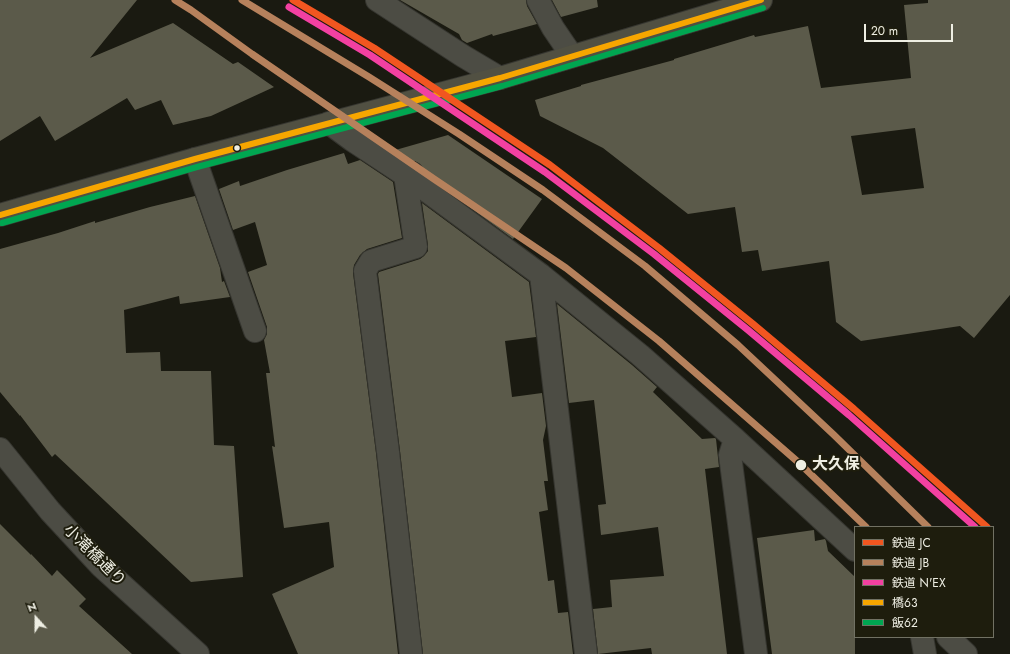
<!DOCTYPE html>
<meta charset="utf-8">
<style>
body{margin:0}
#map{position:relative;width:1010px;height:654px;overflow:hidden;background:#1a1a11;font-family:Jost,"Noto Sans JP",sans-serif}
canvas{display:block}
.legend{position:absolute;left:854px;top:526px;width:140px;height:112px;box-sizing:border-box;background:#1e1d0d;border:1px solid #717163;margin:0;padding:5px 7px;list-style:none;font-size:12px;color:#eeeee3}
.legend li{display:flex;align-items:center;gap:8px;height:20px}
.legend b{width:20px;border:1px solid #717163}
.north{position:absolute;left:16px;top:598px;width:40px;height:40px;-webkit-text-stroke:3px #1e1d0d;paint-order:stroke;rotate:339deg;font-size:11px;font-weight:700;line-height:16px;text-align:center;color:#eeeee3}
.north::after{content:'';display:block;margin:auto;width:14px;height:18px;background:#eeeee3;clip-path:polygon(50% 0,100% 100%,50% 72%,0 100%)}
.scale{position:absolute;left:864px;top:24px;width:89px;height:18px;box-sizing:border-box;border:2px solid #eeeee3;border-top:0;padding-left:5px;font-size:12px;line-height:14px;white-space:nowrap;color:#eeeee3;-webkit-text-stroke:3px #1e1d0d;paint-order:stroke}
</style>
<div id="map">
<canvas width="1010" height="654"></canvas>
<ul class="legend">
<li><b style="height:5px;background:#f15620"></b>鉄道 JC</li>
<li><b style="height:5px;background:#b6815c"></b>鉄道 JB</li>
<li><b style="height:5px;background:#f240a1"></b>鉄道 N'EX</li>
<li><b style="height:5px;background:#f7a600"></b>橋63</li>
<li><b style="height:5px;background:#00a651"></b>飯62</li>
</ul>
<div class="north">N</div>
<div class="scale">20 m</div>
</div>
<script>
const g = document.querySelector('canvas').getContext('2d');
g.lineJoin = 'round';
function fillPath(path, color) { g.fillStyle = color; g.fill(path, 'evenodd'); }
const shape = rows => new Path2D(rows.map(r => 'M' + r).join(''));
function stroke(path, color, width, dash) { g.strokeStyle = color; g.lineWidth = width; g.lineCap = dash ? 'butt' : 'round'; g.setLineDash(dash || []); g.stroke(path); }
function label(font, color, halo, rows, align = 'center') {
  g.font = font + ' Jost,"Noto Sans JP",sans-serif'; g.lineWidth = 4; g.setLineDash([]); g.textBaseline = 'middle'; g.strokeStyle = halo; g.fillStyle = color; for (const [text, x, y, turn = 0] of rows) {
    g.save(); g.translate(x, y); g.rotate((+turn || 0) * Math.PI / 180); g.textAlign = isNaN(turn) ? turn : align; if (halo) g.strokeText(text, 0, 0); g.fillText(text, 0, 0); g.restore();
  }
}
const building = shape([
 [0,0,137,0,90,58,173,23,233,64,238,62,274,87,211,116,173,125,161,100,135,110,127,98,55,141,40,116,0,141],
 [400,0,526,0,527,6,537,24,493,36,492,34,467,43,462,40,459,34],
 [552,0,597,0,598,7,561,17],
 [928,0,1010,0,1010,295,974,338,960,326,861,341,836,322,829,261,762,271,758,250,742,252,735,207,688,214,603,148,540,116,535,100,581,86,581,85,674,60,674,59,754,35,755,37,808,26,821,88,911,78,904,5,928,3],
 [915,128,924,188,862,195,851,136],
 [448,135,542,199,513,239,424,174,424,169,420,164,415,161,407,161,392,151],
 [344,153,348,164,360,160,393,182,402,238,367,249,360,255,354,265,353,273,376,453,398,654,298,654,272,594,334,567,329,522,284,528,272,446,275,447,266,373,270,373,264,340,267,334,267,327,248,272,267,265,255,222,233,230,219,189,239,181,240,186,287,170],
 [195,196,220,268,222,282,224,281,230,297,180,304,179,296,124,310,126,353,160,352,161,371,211,371,214,445,234,446,243,577,191,582,55,454,52,457,20,415,20,416,0,392,0,249,58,233,95,221,95,223,150,207],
 [422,203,529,282,536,337,505,341,512,397,542,393,546,426,543,440,548,481,544,481,548,510,539,512,548,581,554,580,558,613,568,612,573,654,423,654,400,451,378,274,379,272,420,259,424,256,428,251,428,245],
 [557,304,632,365,657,387,653,392,702,439,715,438,716,439,719,467,705,469,727,654,652,654,651,648,598,654,593,609,612,607,610,580,664,576,658,527,601,535,598,505,606,504,594,400,569,403],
 [0,524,31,555,31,554,52,576,57,570,86,599,79,606,132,654,0,654],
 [814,530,815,541,825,539,826,541,828,551,855,577,855,654,772,654,757,538]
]);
const minor = shape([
 [377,0,463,56,500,78],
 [538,0,553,28,572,56],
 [329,123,352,140,405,175,541,275,640,355,735,439,855,550],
 [195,159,255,331],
 [541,275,586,654],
 [735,439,730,455,756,654],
 [0,449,50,511,101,566,198,654],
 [922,637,925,654],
 [948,637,966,654],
 [411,654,388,452,365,271,371,261,416,247,405,175,412,173]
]);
const major = shape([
 [0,215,195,159,500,78,761,0]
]);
const bus1 = shape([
 [0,215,195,159,500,78,761,0]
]);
const bus2 = shape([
 [2,223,197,167,502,86,763,8]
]);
const rail1 = shape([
 [293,0,374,48,550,165,659,248,753,324,854,409,987,527]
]);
const rail2 = shape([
 [175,0,191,10,252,54,434,179,566,268,659,341,798,462,866,527],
 [242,0,369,77,459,134,543,190,645,266,738,345,834,435,928,527]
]);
const rail3 = shape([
 [289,7,370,55,545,172,654,254,748,330,849,415,975,527]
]);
const markers = [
 [237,148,3.5,"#eeeee3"],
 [801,465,6,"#eeeee3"]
];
const stopNames = [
 ["大久保",812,465]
];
const streetNames = [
 ["小滝橋通り",94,556,45]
];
fillPath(building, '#5b5a4a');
stroke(minor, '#363630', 24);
stroke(major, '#363630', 24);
stroke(minor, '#4c4c44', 22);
stroke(major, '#515042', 22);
stroke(bus1, '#f7a600', 6);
stroke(bus2, '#00a651', 6);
stroke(rail1, '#f15620', 7);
stroke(rail2, '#b6815c', 7);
stroke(rail3, '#f240a1', 7);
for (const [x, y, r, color] of markers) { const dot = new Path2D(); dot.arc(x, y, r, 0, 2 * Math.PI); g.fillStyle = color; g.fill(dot); stroke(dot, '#1e1d0d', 1.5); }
label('bold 16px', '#eeeee3', '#1e1d0d', stopNames, 'left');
label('16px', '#eeeee3', '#1e1d0d', streetNames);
</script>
